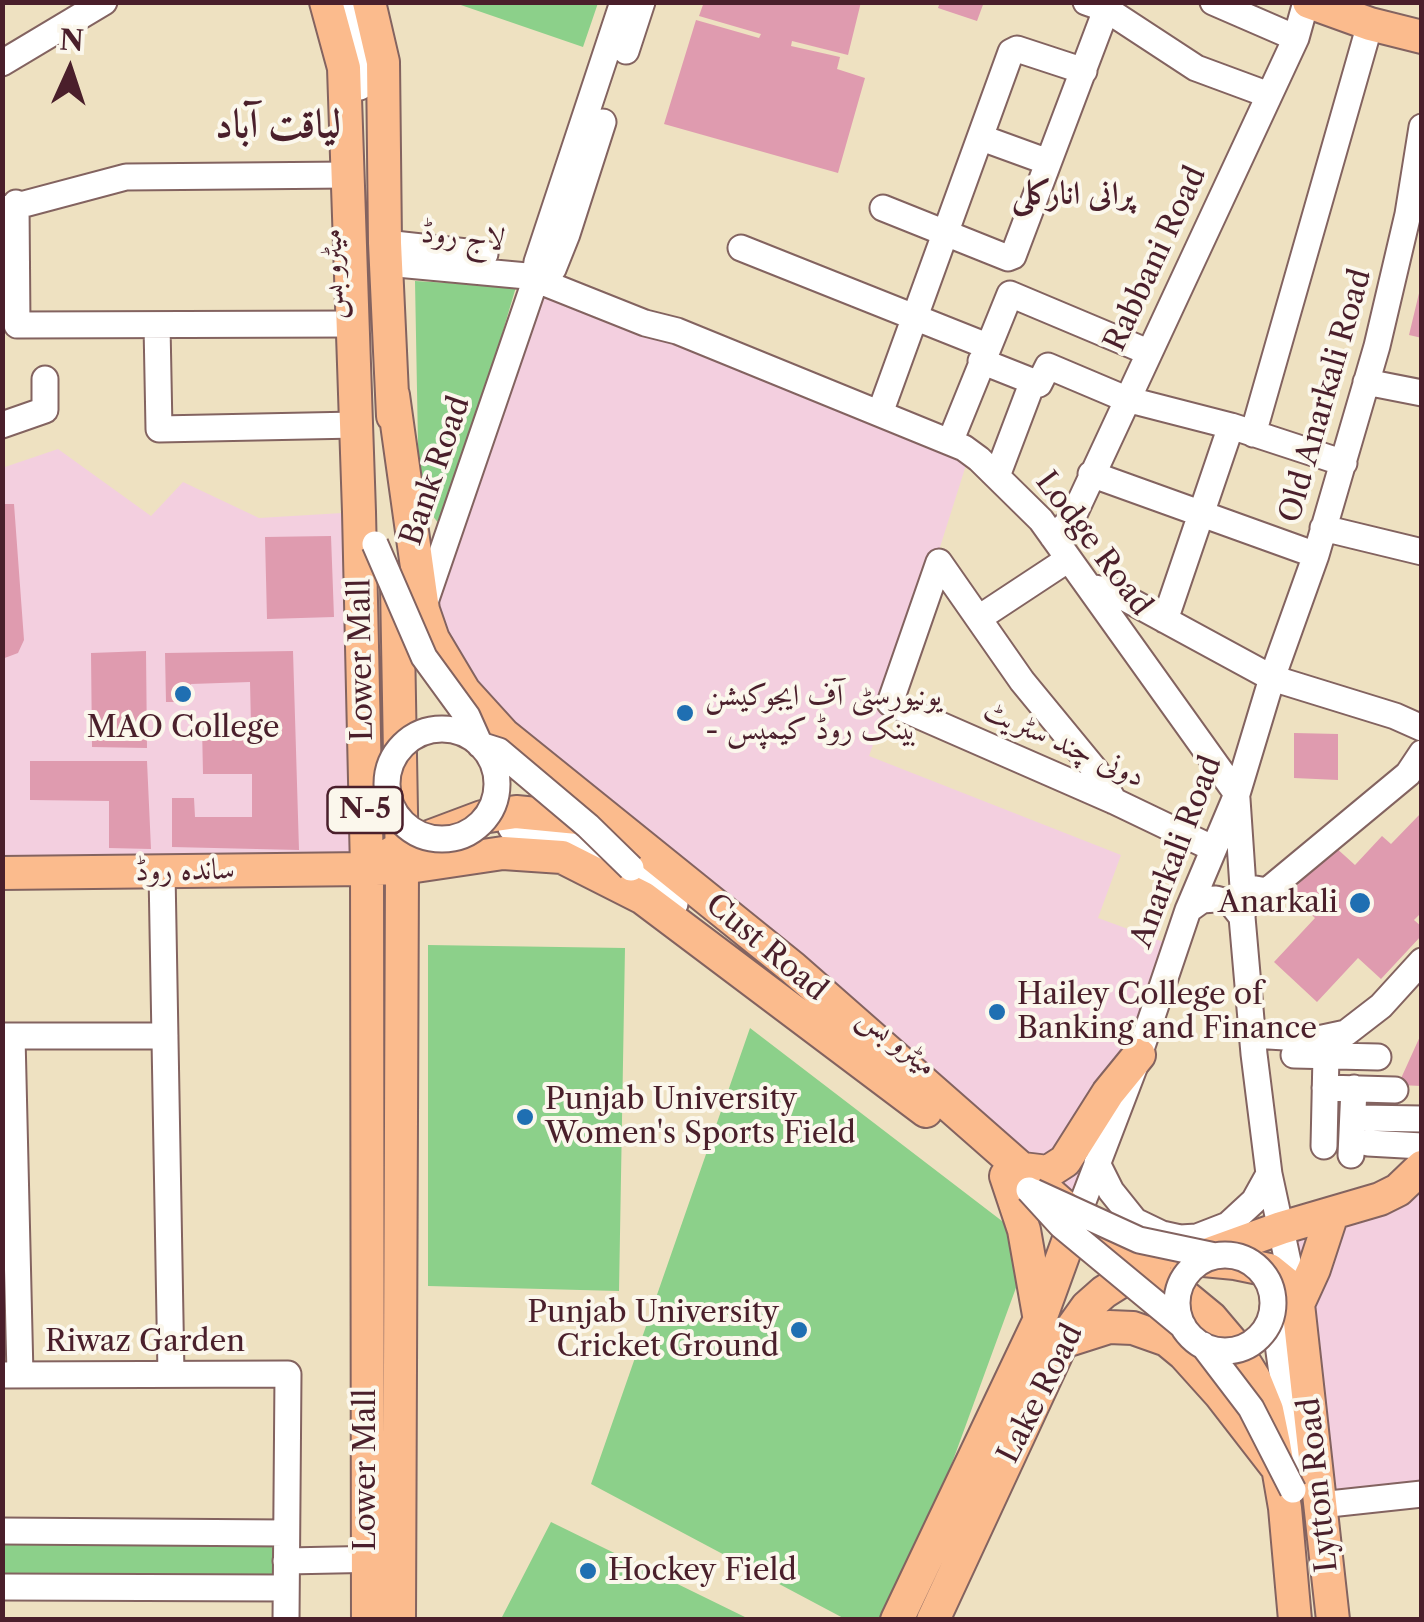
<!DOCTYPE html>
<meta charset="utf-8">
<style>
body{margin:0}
#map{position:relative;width:1424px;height:1622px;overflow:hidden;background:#eee1c1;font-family:"Libre Caslon Text",serif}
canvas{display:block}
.frame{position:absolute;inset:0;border:5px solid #4a1f2b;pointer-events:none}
.north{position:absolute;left:20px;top:20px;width:100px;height:100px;-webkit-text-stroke:8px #fbf7ec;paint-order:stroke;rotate:3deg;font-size:28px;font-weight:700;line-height:40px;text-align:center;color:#4a1f2b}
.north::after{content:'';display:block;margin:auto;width:35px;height:45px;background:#4a1f2b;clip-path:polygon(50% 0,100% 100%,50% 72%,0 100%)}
</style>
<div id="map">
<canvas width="1424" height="1622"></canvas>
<div class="frame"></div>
<div class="north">N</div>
</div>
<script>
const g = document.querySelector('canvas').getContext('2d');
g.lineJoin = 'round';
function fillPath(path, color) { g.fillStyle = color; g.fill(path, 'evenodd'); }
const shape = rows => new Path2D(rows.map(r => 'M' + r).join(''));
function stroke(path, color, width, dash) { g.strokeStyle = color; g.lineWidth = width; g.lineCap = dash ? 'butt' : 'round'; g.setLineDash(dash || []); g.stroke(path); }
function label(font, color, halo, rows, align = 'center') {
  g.font = font + ' "Libre Caslon Text",Amiri,serif'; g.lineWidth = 8; g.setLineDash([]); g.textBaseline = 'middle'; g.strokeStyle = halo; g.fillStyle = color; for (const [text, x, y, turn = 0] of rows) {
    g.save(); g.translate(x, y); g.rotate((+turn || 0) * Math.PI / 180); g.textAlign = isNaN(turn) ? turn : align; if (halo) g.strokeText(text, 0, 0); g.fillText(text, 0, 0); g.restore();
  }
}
const built = shape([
 [547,289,967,462,908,648,869,756,1121,855,1098,918,1169,944,1077,1217,504,735,428,612],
 [58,449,151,516,183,482,259,518,359,512,367,869,3,873,2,468],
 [1421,1184,1421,1493,1320,1505,1284,1221]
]);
const green = shape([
 [455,3,598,3,583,47],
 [415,281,516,287,444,530,419,499],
 [428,945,625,948,619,1291,428,1286],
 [750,1028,1032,1244,895,1619,845,1619,591,1484],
 [551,1522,749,1619,501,1619],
 [3,1541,277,1544,276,1582,3,1579]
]);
const building = shape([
 [704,2,861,2,848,55,792,41,791,46,840,57,837,69,865,78,838,173,664,124,696,20,759,38,761,34,699,16],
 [940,2,984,2,977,21,938,8],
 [1420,289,1422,289,1422,338,1409,335],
 [2,504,14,504,24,640,18,653,2,659],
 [331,536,334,617,267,619,265,537],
 [146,651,147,748,92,747,91,653],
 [293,651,299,850,172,847,172,798,194,798,195,817,252,817,252,774,203,774,202,726,251,726,250,682,191,684,192,702,166,702,165,653],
 [1294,733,1338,734,1338,780,1294,778],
 [30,761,147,761,151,849,109,848,109,801,30,800],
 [1422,812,1422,912,1414,920,1422,927,1422,935,1381,979,1358,958,1317,1002,1274,962,1315,918,1289,894,1334,846,1355,865,1382,836,1391,844],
 [1422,1032,1422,1086,1398,1085]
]);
const minor = shape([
 [350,2,354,17,360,87],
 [1086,2,1106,9,1196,68,1269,95],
 [1213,2,1296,38],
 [626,51,642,2],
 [2,63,104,2],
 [982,138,1048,162],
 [16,203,17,325,353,324],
 [883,208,1008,258,1013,256,1109,2],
 [2,210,126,177,348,175],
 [385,243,485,254],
 [741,248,987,346],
 [386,263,527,276,645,323,677,331,964,448,979,459,1041,520,1237,794],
 [540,276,553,269,567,234,603,122],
 [157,325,159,429,356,425],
 [981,361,1039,384,1048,366,1126,399,1231,426,1344,463],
 [1366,382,1422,393],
 [880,413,1011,52,1017,49,1084,71],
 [2,425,45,410,45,379],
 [1253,434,1370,24],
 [950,442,1010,294,1148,352],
 [1091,474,1316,555],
 [997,476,1033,381],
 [1323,528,1422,552],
 [1053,537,1072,519,1296,38,1306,2],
 [1089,587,1112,591,1272,678,1395,716,1422,728],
 [424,605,533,287,537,262,623,2],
 [979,618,1067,560],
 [1165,620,1231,426],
 [1237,799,1244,902,1242,917,1254,1054,1269,1174,1296,1299],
 [1114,801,1096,771,1022,681,939,562,890,703,1114,801,1212,848],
 [511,828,549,832,569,838,631,868,675,904],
 [162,872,171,1374],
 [1244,887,1267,891,1408,774,1422,753],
 [1188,910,1202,900,1216,899,1231,903,1242,917],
 [1252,1035,1318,1039,1346,1033,1381,1006,1422,961],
 [2,1036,165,1036],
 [12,1036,20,1375],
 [1294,1055,1378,1057],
 [1325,1088,1395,1090],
 [1360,1118,1422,1119],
 [1368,1143,1422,1146],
 [1324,1146,1326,1055],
 [1351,1155,1354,1088],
 [1097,1163,1111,1191,1135,1221,1162,1234,1180,1238,1197,1237,1228,1225,1254,1201,1269,1174],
 [1077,1217,1139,1055,1188,910,1237,794,1272,678,1316,555,1377,346,1408,214,1422,127],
 [1273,1307,1291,1440,1292,1481],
 [2,1375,288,1374,286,1620],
 [1320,1505,1422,1494],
 [2,1531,285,1533],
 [286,1561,386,1559],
 [2,1587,286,1588]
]);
const major = shape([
 [326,2,344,68,359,512,367,869,368,1620],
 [369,2,383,62,385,243,393,416],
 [1309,2,1370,24,1422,37],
 [393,395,423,610,433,639,464,691,504,735,793,968,1066,1208],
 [397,585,402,868,399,1620],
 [387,856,402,847,482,817,516,812,599,820],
 [2,873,367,869,402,868,503,853,562,857,643,898,926,1111],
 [1023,1169,1048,1172,1065,1161,1108,1093,1139,1055],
 [1006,1176,1024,1230,1039,1315],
 [1080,1237,1177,1290,1211,1318,1233,1344,1254,1378,1267,1410,1274,1444,1285,1508,1295,1620],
 [1206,1255,1281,1228,1380,1199,1398,1190,1422,1167],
 [1183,1258,1235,1263,1269,1270,1290,1287,1298,1304,1333,1620],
 [1298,1304,1314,1269,1332,1214],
 [1062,1342,1109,1327,1133,1328,1167,1340,1184,1354,1220,1394,1275,1465],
 [897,1620,1040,1319,1077,1217],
 [933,1620,1062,1342,1087,1307,1104,1292,1123,1280,1154,1268]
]);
const minorBridge = shape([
 [375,544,424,657,467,716,480,745,499,751,588,826,631,868],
 '387 784a55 55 0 1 1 110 0a55 55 0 1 1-110 0Z',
 [1029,1190,1061,1225,1183,1326],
 [1034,1192,1139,1240,1215,1256],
 '1177 1303a48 48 0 1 1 96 0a48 48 0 1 1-96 0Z',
 [1203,1345,1251,1408,1293,1490]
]);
const markers = [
 [183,694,10,"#1f6fb2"],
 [685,713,10,"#1f6fb2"],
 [1360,903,12,"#1f6fb2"],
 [997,1012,10,"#1f6fb2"],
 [525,1117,10,"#1f6fb2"],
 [799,1330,10,"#1f6fb2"],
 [588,1571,10,"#1f6fb2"]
];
const shields = [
 [365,810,75]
];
const shieldNames = [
 ["N-5",365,810]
];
const streetNames = [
 ["لاج روڈ",463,237,5],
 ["Rabbani Road",1156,259,-65],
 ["میٹرو بس",333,274,-91],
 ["Old Anarkali Road",1326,396,-74],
 ["Bank Road",436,471,-71],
 ["Lodge Road",1093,544,53],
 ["Lower Mall",362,660,-91],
 ["دونی چند سٹریٹ",1064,744,24],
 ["Anarkali Road",1177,852,-69],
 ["ساندہ روڈ",185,871,-1],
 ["Cust Road",766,948,40],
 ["میٹرو بس",897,1042,39],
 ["Riwaz Garden",145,1342],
 ["Lake Road",1041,1394,-63],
 ["Lower Mall",366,1470,-90],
 ["Lytton Road",1319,1485,-96]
];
const poiNames = [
 ["یونیورسٹی آف ایجوکیشن",705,696],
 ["- بینک روڈ کیمپس",705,730],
 ["MAO College",183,728,"center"],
 ["Anarkali",1338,903,"right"],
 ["Hailey College of",1017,995],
 ["Banking and Finance",1017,1029],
 ["Punjab University",545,1100],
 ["Women's Sports Field",545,1134],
 ["Punjab University",779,1313,"right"],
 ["Cricket Ground",779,1347,"right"],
 ["Hockey Field",608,1571]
];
const neighbourhoodNames = [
 ["پرانی انارکلی",1073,195]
];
const districtNames = [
 ["لیاقت آباد",278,125]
];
fillPath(built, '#f3cfdf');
fillPath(green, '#8cd08a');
fillPath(building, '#df9baf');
stroke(minor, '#836360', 29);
stroke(major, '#836360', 36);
stroke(minor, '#fff', 25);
stroke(major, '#fbbb8d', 32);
stroke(minorBridge, '#836360', 29, []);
stroke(minorBridge, '#fff', 25);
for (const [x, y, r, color] of markers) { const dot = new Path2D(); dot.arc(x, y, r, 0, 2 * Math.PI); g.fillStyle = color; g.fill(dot); stroke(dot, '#fbf7ec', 4); }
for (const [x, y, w] of shields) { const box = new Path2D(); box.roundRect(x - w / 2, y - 23, w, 46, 8); g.fillStyle = '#fbf7ec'; g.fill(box); stroke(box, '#4a1f2b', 2.5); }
label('bold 28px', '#4a1f2b', null, shieldNames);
label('30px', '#4a1f2b', '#fbf7ec', streetNames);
label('30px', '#4a1f2b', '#fbf7ec', poiNames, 'left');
label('bold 32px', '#4a1f2b', '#fbf7ec', neighbourhoodNames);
label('bold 40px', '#4a1f2b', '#fbf7ec', districtNames);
</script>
